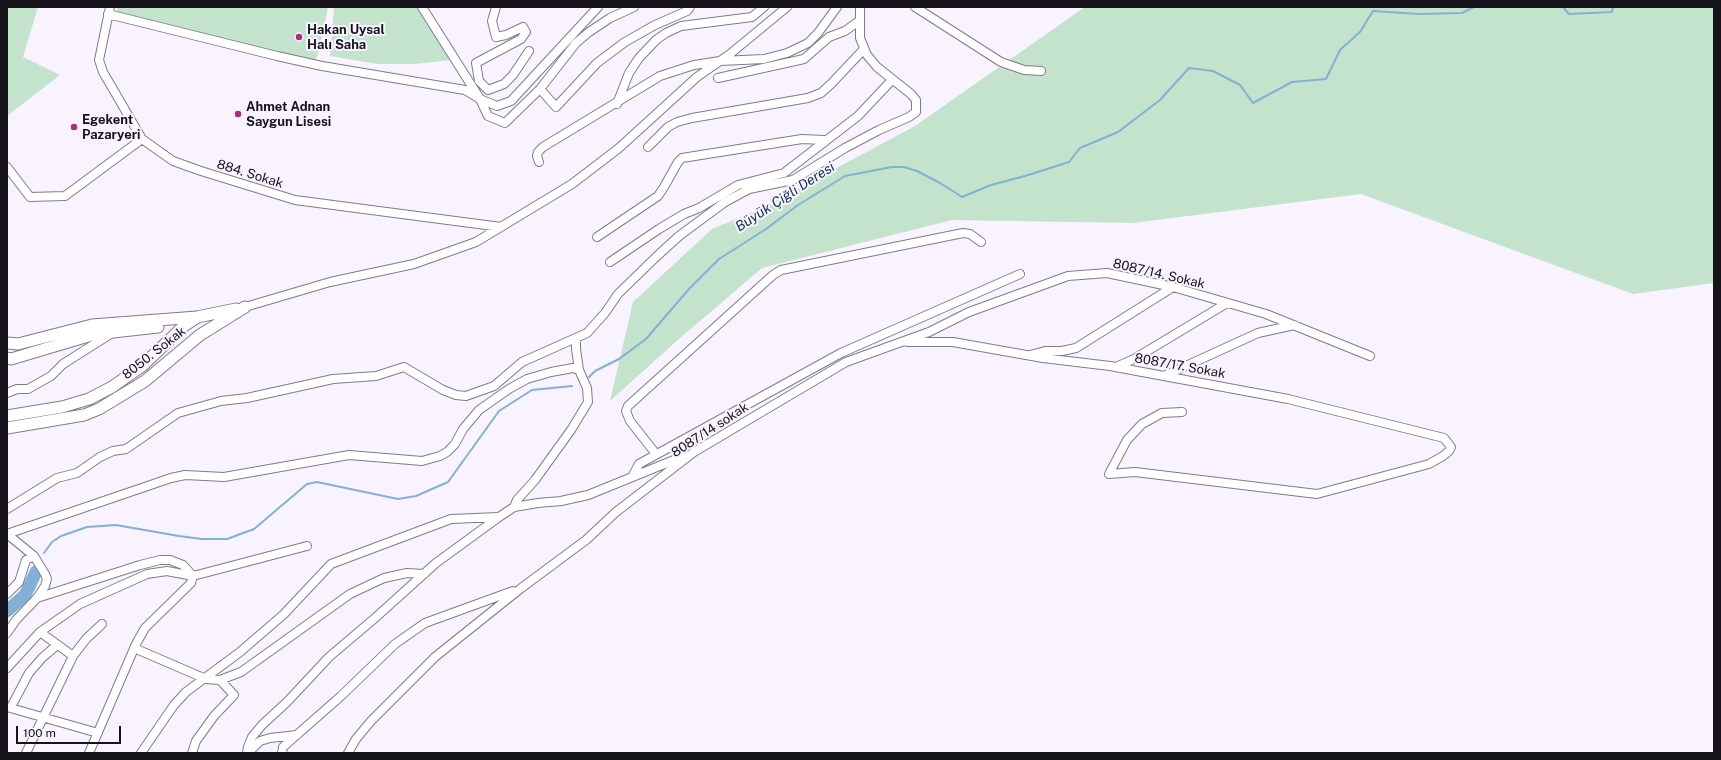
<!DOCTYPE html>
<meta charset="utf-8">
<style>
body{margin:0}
#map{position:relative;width:1721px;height:760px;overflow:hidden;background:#f8f3ff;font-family:"Public Sans",sans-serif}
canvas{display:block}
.frame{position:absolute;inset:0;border:8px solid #16131a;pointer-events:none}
.scale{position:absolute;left:16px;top:726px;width:105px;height:18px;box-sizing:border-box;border:2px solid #16131a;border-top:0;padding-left:5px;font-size:12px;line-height:14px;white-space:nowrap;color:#16131a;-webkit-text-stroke:3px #f8f3ff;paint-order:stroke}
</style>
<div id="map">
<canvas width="1721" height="760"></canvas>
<div class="frame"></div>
<div class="scale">100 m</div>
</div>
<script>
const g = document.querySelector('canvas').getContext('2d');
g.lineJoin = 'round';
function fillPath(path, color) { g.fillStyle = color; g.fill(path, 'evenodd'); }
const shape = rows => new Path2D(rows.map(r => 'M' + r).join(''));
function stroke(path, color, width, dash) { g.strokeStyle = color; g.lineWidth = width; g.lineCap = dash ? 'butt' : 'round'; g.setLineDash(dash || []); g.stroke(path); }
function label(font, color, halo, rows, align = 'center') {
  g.font = font + ' "Public Sans",sans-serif'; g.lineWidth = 4; g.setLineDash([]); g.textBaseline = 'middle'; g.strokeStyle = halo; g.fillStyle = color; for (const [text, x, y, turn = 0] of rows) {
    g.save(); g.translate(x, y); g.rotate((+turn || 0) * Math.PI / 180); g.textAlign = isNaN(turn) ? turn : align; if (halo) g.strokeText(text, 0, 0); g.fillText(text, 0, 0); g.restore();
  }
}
const green = shape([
 [7,7,38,7,23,57,60,75,7,116],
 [118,7,328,7,318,55,315,60,152,22,117,12],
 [334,7,418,7,452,60,414,64,378,64,330,56],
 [1085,7,1714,7,1714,283,1633,294,1361,194,1133,223,952,220,762,268,680,338,610,401,633,302,712,229,764,207,915,126]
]);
const stream = shape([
 [1563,7,1569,14,1612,12,1613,7],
 [589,377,595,371,619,359,646,339,689,289,719,259,766,229,798,205,845,176,892,167,904,167,917,171,940,183,962,197,991,185,1025,176,1069,162,1080,148,1118,132,1160,100,1189,68,1213,71,1240,85,1253,103,1292,82,1326,79,1340,50,1360,32,1373,11,1419,14,1462,13,1474,7],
 [44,553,52,542,61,536,87,527,116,525,179,536,202,539,227,539,254,529,307,484,317,482,398,499,416,496,448,482,499,411,532,390,572,386]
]);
const river = shape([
 [7,611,25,595,36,572]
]);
const street = shape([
 [110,7,99,60,103,72,142,139,173,161,201,171,295,200,501,227],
 [422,7,480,99,497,106,511,101,598,7],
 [496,7,492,21,496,37,506,35,523,27,526,32,521,39,476,63,479,81,488,90,504,84,513,75,529,51],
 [915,7,1001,62,1024,70,1041,71],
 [108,14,277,56,322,66,465,90,480,99,488,116,505,123,540,89,576,43,589,32,610,18,634,7],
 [718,78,804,59,829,37,845,31,859,21],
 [540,89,556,107,597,63,625,42,655,25,687,11,690,7],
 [617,104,629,73,639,58,656,40,666,33,681,26,752,17,764,7],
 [648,147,668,127,677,122,692,118,808,98,821,93,831,84,864,49],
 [539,162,537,156,538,152,543,147,660,76,694,65,720,61,764,59,787,53,808,43,818,33,837,7],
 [7,167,30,197,65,196,142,139],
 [597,237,658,196,664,187,678,162,682,158,802,139,824,140],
 [610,262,659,229,684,214,699,208,738,185,784,173,858,116,892,80],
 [245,307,330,282,414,264,476,242,572,184,619,148,697,77,730,54,787,7],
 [576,338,576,349,579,370],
 [907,342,953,342,1043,358,1110,366,1288,399,1444,438,1451,447,1449,451,1443,456,1429,464,1317,494,1135,472,1109,474],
 [1030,355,1045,351,1062,351,1076,348,1173,287],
 [1116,367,1134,359,1227,303],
 [1164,376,1258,333,1294,325],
 [7,393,17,389,28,389,51,376,63,364,112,333],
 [656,454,630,421,626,411,628,406,773,275,781,270,963,233,970,234,981,242],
 [1109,474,1127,440,1142,424,1162,413,1182,412],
 [632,477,639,464,841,353,1020,274],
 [7,509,57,478,77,473,100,457,113,451,126,449,178,413,221,401,247,398,333,379,376,376,404,367,443,390,456,395,466,396,494,386,522,362,587,333,605,313,618,294,656,257,679,236,725,202,749,189,793,180,845,148,879,130,909,117,916,112,916,100,911,94,877,67,867,55,860,38,860,7],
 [7,534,171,478,185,475,224,477,349,455,422,461,440,456,447,452,455,444,463,429,479,410,509,389,527,379,551,372,573,368,579,370,587,388,588,402,571,430,535,480,517,500,514,507],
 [7,534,34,556,45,574,47,579,45,586,37,598,16,620,7,633],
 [7,594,19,582,26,560,34,556],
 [37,598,140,565,160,560,170,560,183,565,193,576,191,583,145,628,136,644,89,753],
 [40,632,73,656],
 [134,648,206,679,220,680,234,695,214,716,196,741,192,753],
 [7,668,40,632,80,604,147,574,167,571,193,576,307,546],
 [220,680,241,672,350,594,384,578,407,573,424,574],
 [7,707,98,733],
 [11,707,29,673,42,658,57,645],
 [26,753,73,656,86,639,102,624],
 [141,753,174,705,186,692,240,652,284,614,331,564,451,519,498,517],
 [247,753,248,747,252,737,262,725,287,702,329,657,375,618,436,563,499,517,514,507,538,503,561,501,588,495,684,456],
 [248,753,260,741,270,738,297,735],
 [282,753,283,747,341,696,395,644,425,623,513,591],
 [348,753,356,739,371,721,435,657,520,589,586,540,616,512,694,452,846,362,929,332,969,312,1068,276,1107,273,1173,287,1266,314,1370,356]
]);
const secondary = shape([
 [7,343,18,344,92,325,197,317,236,309],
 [7,358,11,359,95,334,158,327],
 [7,416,62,407,89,399,112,387,142,366,185,325,196,318],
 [7,428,84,415,99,409,145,381,200,335,245,307]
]);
const markers = [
 [299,37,4,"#ab2e7e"],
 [238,114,4,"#ab2e7e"],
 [74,127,4,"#ab2e7e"]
];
const poiNames = [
 ["Hakan Uysal",307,30],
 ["Halı Saha",307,45],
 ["Ahmet Adnan",246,107],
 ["Saygun Lisesi",246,122],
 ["Egekent",82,120],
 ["Pazaryeri",82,135]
];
const streetNames = [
 ["884. Sokak",250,174,17],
 ["8087/14. Sokak",1159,274,13],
 ["8050. Sokak",154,353,-38],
 ["8087/17. Sokak",1180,366,10],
 ["8087/14 sokak",710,430,-33]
];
const waterNames = [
 ["Büyük Çiğli Deresi",785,197,-33]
];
fillPath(green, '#c3e3cd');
stroke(stream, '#83b1d5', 2);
stroke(river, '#83b1d5', 13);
stroke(street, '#827a8c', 10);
stroke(secondary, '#827a8c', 13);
stroke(street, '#fff', 8);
stroke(secondary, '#fff', 11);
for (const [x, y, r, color] of markers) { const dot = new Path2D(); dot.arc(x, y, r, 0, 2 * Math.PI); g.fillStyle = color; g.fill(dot); stroke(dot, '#f8f3ff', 1.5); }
label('bold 13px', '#16131a', '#f8f3ff', poiNames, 'left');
label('13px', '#16131a', '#f8f3ff', streetNames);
label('italic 14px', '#0e314b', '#f8f3ff', waterNames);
</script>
